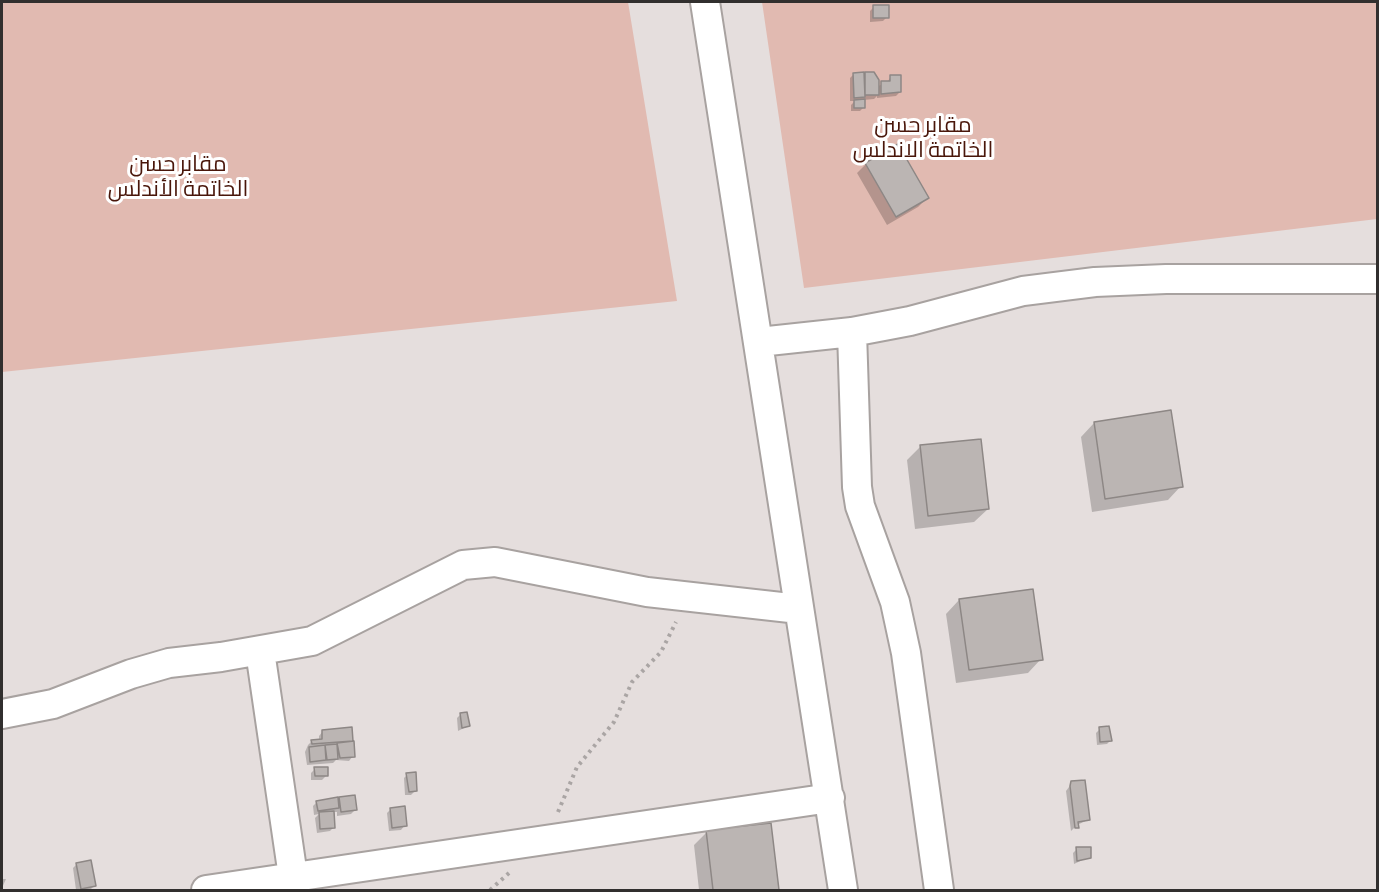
<!DOCTYPE html>
<meta charset="utf-8">
<style>
body{margin:0}
#map{position:relative;width:1379px;height:892px;overflow:hidden;background:#e5dedd;font-family:Commissioner,sans-serif}
canvas{display:block}
.frame{position:absolute;inset:0;border:3px solid #312f2e;pointer-events:none}
</style>
<div id="map">
<canvas width="1379" height="892"></canvas>
<div class="frame"></div>
</div>
<script>
const g = document.querySelector('canvas').getContext('2d');
g.lineJoin = 'round';
function fillPath(path, color) { g.fillStyle = color; g.fill(path, 'evenodd'); }
const shape = rows => new Path2D(rows.map(r => 'M' + r).join(''));
function stroke(path, color, width, dash) { g.strokeStyle = color; g.lineWidth = width; g.lineCap = dash ? 'butt' : 'round'; g.setLineDash(dash || []); g.stroke(path); }
function label(font, color, halo, rows, align = 'center') {
  g.font = font + ' Commissioner,Cairo,sans-serif'; g.lineWidth = 6; g.setLineDash([]); g.textBaseline = 'middle'; g.strokeStyle = halo; g.fillStyle = color; for (const [text, x, y, turn = 0] of rows) {
    g.save(); g.translate(x, y); g.rotate((+turn || 0) * Math.PI / 180); g.textAlign = isNaN(turn) ? turn : align; if (halo) g.strokeText(text, 0, 0); g.fillText(text, 0, 0); g.restore();
  }
}
const green = shape([
 [2,2,628,2,677,301,2,372],
 [762,2,1377,2,1377,219,804,288]
]);
const shadow = shape([
 [874,7,887,17,883,21,870,22,870,11],
 [854,74,863,77,866,74,878,86,887,83,891,76,900,92,896,96,877,98,877,96,874,99,863,100,864,107,860,111,851,111,851,105,855,101,850,101,850,78],
 [866,164,927,198,918,207,887,225,857,173],
 [1094,423,1181,486,1168,500,1092,512,1081,437],
 [920,447,988,509,974,522,915,529,907,460],
 [959,600,1041,659,1028,673,956,683,946,614],
 [461,714,468,726,458,731,457,718],
 [350,729,353,756,349,761,336,760,333,763,307,765,305,752,308,745,312,741,319,741,319,736,323,731],
 [1100,729,1110,730,1111,740,1107,744,1097,745,1096,733],
 [315,769,326,776,322,780,311,780,311,773],
 [408,774,415,791,411,795,405,795,404,778],
 [1072,783,1088,820,1077,825,1071,831,1066,791],
 [354,796,355,810,351,814,337,816,337,812,332,812,334,827,330,831,317,833,315,818,319,814,314,815,313,806,317,802],
 [391,809,405,825,401,830,389,831,387,813],
 [770,825,777,890,699,890,694,845,707,832],
 [1077,849,1089,857,1074,864,1073,853],
 [77,864,94,886,90,890,76,890,73,868],
 [2,879,6,879,2,888]
]);
const building = shape([
 [873,5,889,5,889,18,873,18,873,5],
 [864,72,865,97,854,98,853,73,864,72],
 [865,72,874,72,879,80,879,95,865,95,865,72],
 [890,75,901,75,901,92,881,94,881,81,890,81,890,75],
 [865,99,865,108,854,108,854,100,865,99],
 [898,144,929,198,896,217,865,163,898,144],
 [1171,410,1183,487,1105,499,1094,422,1171,410],
 [981,439,989,509,928,516,920,445,981,439],
 [1033,589,1043,660,969,670,959,599,1033,589],
 [467,712,470,726,462,728,460,713,467,712],
 [1109,726,1112,741,1100,742,1099,727,1109,726],
 [352,727,353,741,312,744,311,740,322,739,322,730,352,727],
 [354,741,355,757,340,758,337,743,354,741],
 [337,744,338,759,327,760,325,745,337,744],
 [325,745,326,760,310,762,309,747,325,745],
 [314,767,328,767,328,776,315,776,314,767],
 [416,772,417,791,409,792,406,773,416,772],
 [1085,780,1090,820,1078,822,1079,828,1075,828,1070,786,1071,781,1085,780],
 [355,795,357,810,341,812,339,797,355,795],
 [338,797,339,808,318,811,316,801,338,797],
 [405,806,407,826,392,828,390,808,405,806],
 [334,811,335,828,320,829,319,812,334,811],
 [771,823,779,890,713,890,706,830,771,823],
 [1076,847,1091,847,1091,858,1077,861,1076,847],
 [91,860,96,886,81,889,76,863,91,860]
]);
const path = shape([
 [558,812,577,767,614,722,632,682,661,652,676,622],
 [490,890,509,873]
]);
const minor = shape([
 [705,2,843,890],
 [852,332,857,487,860,506,895,602,906,653,939,890],
 [759,342,852,332,910,321,1023,291,1095,282,1166,279,1378,279],
 [260,651,295,890],
 [2,714,53,704,131,674,169,663,221,657,312,641,463,565,495,562,647,592,799,609],
 [206,890,830,798]
]);
const parkNames = [
 ["مقابر حسن",923,125],
 ["الخاتمة الاندلس",923,150],
 ["مقابر حسن",178,164],
 ["الخاتمة الأندلس",178,189]
];
fillPath(green, '#e1bab1');
fillPath(shadow, '#0003');
fillPath(building, '#bbb5b3');
stroke(building, '#8d8785', 1.5);
stroke(minor, '#a8a2a0', 32);
stroke(path, '#aaa5a4', 4, [3, 4.5]);
stroke(minor, '#fff', 28);
label('22px', '#49160a', '#fff', parkNames);
</script>
